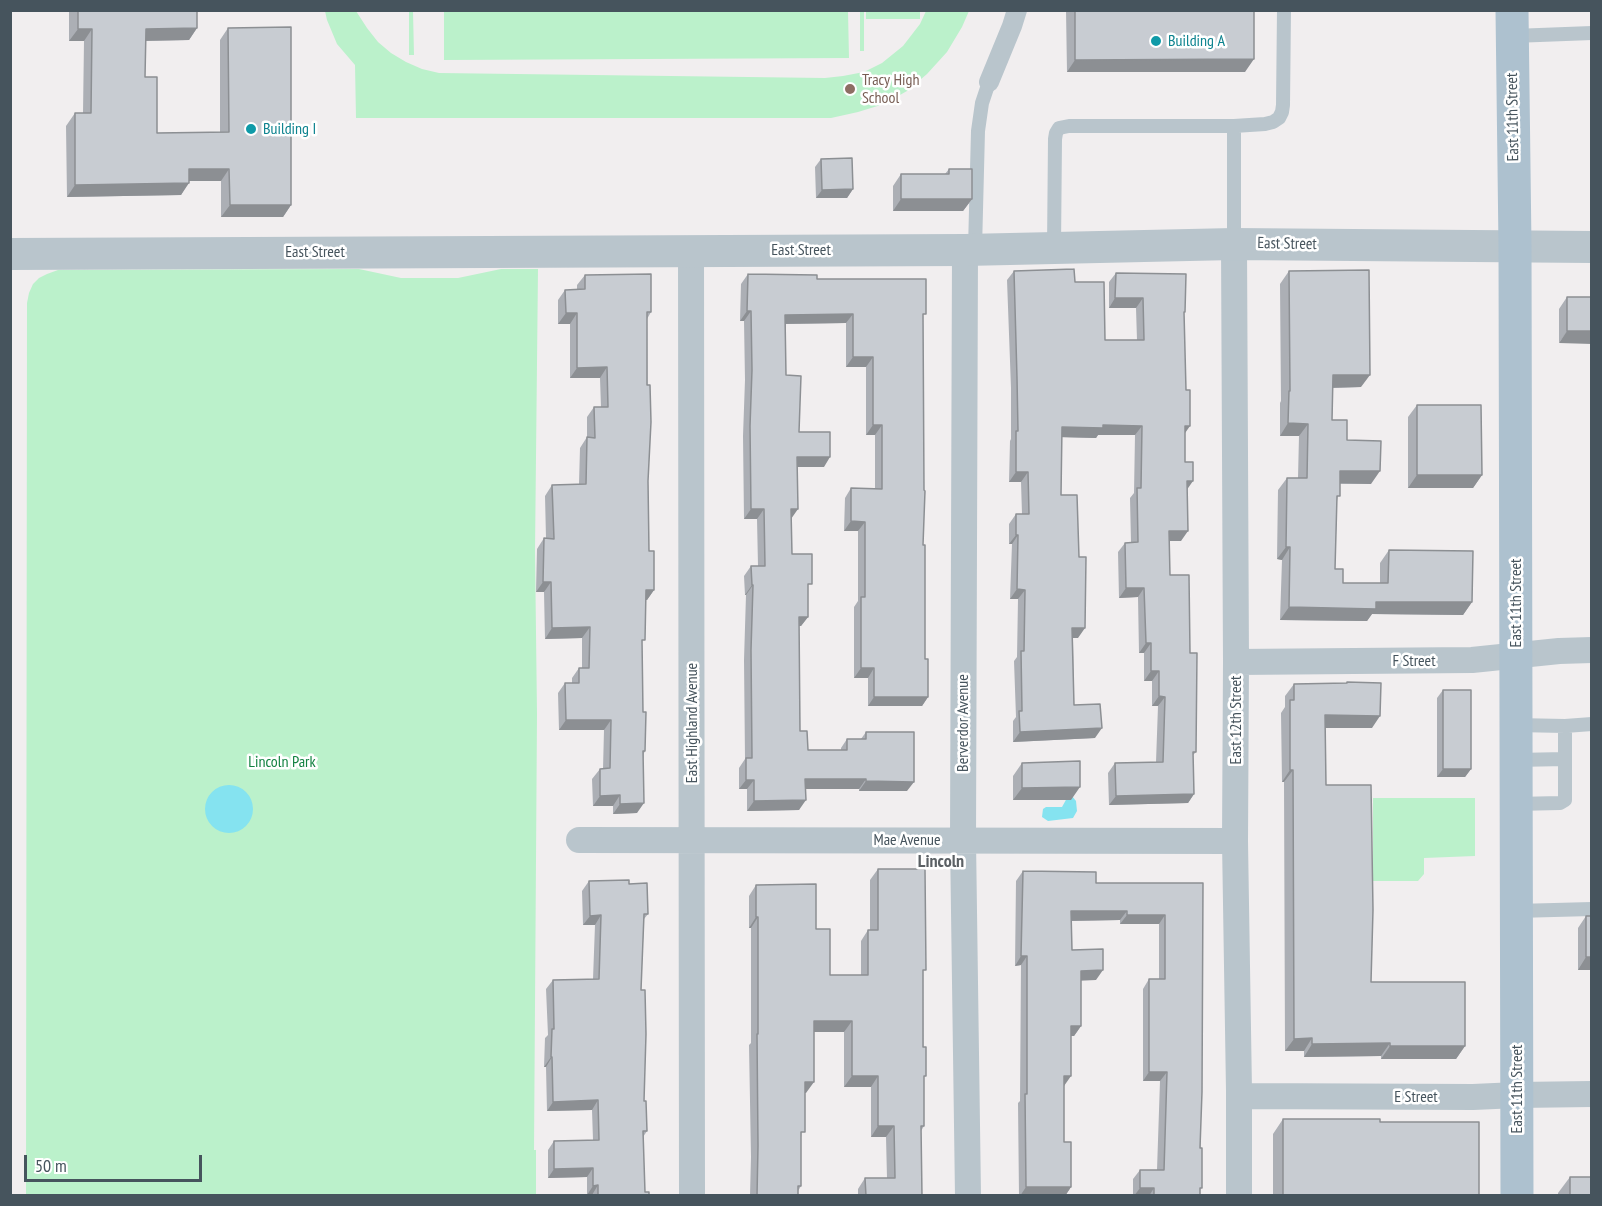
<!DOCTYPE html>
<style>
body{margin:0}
#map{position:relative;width:1602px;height:1206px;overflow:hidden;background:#f1eeef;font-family:"PT Sans Narrow",sans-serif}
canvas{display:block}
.frame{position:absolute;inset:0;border:12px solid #46545d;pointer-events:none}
.scale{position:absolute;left:24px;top:1155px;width:178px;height:27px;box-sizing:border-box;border:3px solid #46545d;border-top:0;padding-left:8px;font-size:18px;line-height:21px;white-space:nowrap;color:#46545d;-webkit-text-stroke:4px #fff;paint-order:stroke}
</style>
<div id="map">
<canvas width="1602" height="1206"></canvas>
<div class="frame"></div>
<div class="scale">50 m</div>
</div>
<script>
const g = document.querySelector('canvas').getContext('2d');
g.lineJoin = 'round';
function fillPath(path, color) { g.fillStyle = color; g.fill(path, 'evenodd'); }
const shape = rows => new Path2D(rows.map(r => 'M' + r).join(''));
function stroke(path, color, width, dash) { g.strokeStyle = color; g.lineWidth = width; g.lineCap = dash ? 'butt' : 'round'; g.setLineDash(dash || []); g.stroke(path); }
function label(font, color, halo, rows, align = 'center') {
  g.font = font + ' "PT Sans Narrow",sans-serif'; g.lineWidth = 5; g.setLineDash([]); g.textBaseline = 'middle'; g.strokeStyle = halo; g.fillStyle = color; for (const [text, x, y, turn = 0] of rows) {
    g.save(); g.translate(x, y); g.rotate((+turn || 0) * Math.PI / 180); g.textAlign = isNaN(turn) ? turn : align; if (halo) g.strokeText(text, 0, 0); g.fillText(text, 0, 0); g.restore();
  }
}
const green = shape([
 [325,11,356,11,367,28,378,42,391,53,406,62,422,69,439,73,825,78,843,76,864,72,882,63,903,46,920,24,926,11,969,11,962,27,947,52,927,74,907,91,884,104,858,112,831,118,356,118,355,65,337,44,327,20],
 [409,11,413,11,414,55,409,55],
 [444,11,848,11,849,58,444,60],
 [860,11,864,11,864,51,860,51],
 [866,11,920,11,920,19,866,19],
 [359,269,401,278,458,278,501,269,538,269,535,551,537,714,534,1150,536,1150,536,1195,26,1196,27,303,29,293,33,284,39,278,47,274,58,270],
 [1373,798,1475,798,1475,856,1424,858,1424,874,1418,881,1373,881]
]);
const water = shape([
 '205 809a24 24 0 1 1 48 0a24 24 0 1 1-48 0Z',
 [1072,796,1076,801,1077,811,1073,818,1048,821,1042,817,1043,809,1046,807,1062,807,1067,798]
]);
const service = shape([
 [1513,36,1592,33],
 [1234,126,1234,244],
 [1054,248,1055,139,1056,133,1059,128,1069,126,1234,126,1265,124,1273,122,1279,118,1282,112,1283,105,1284,10],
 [975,249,978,131,982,103,989,82],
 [1516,725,1565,726,1592,724],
 [1516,760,1565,759],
 [1516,804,1560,803,1565,800,1565,726],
 [1516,911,1592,909]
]);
const pedestrian = shape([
 [989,82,1012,26,1017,10]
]);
const minor = shape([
 [1234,244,1236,662,1235,841,1239,1091,1239,1196],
 [691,250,692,1196],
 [965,250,963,840,968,1196],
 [1236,662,1472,660,1559,651,1592,650],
 [579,840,1235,841],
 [1239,1096,1473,1097,1517,1095,1592,1094]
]);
const tertiary = shape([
 [10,254,965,250,1234,244,1592,247]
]);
const primary = shape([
 [1512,10,1515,246,1517,1196]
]);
const wall = shape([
 [69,10,197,10,197,28,189,40,145,41,145,77,157,133,220,132,220,40,228,28,291,205,283,217,221,217,221,181,189,181,181,195,67,197,66,126,75,113,83,113,84,41,69,41],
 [1066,10,1254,10,1245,72,1067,72],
 [821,159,853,189,847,198,816,198,815,167],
 [949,169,972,199,963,211,893,211,893,186,901,174,945,174],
 [1014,271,1075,282,1105,340,1137,340,1136,308,1109,308,1109,282,1116,273,1184,314,1185,462,1187,490,1181,541,1169,541,1170,575,1190,653,1196,752,1193,755,1194,794,1188,803,1109,805,1108,773,1115,763,1156,762,1158,706,1152,706,1152,681,1144,681,1144,653,1139,653,1138,597,1119,598,1118,552,1125,543,1131,542,1130,498,1134,493,1135,435,1098,435,1096,438,1062,437,1061,495,1078,638,1073,638,1074,705,1095,738,1013,742,1013,721,1016,717,1014,661,1017,657,1018,599,1010,599,1012,544,1009,544,1009,524,1016,514,1022,514,1021,482,1009,482,1010,441,1011,439,1011,388,1007,280],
 [1289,271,1361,387,1333,388,1332,420,1347,440,1371,484,1340,484,1337,501,1335,569,1343,583,1380,583,1380,563,1389,550,1472,602,1463,615,1372,614,1367,621,1280,620,1282,560,1277,559,1278,490,1287,478,1298,478,1299,436,1280,436,1280,403,1281,401,1280,284],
 [748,274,817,279,923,317,923,545,925,659,928,697,922,706,868,706,868,678,854,678,854,607,858,601,858,531,844,531,845,498,851,488,875,489,875,435,866,435,866,367,846,367,846,323,786,324,786,375,799,432,824,467,797,467,791,518,792,554,808,590,808,617,801,626,799,626,800,731,808,750,841,750,841,748,847,739,861,739,866,732,907,791,859,791,859,789,806,789,799,810,747,811,747,789,739,789,739,768,745,759,744,660,746,595,745,595,744,576,751,566,758,566,757,519,744,519,743,436,745,380,744,321,740,321,741,284],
 [585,275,651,312,647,319,648,481,649,551,654,590,647,600,646,600,642,644,643,712,645,751,644,753,637,813,613,814,613,806,593,806,592,779,600,769,603,769,604,730,559,730,558,693,565,683,572,683,572,678,579,668,582,668,582,638,545,639,544,592,536,592,537,549,544,538,546,538,545,496,552,485,579,484,580,448,587,437,587,417,594,407,601,407,600,378,570,378,570,324,558,324,558,300,565,290,577,290,577,285],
 [1567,297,1592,297,1559,343,1559,309],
 [1417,405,1482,475,1473,488,1408,488,1408,417],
 [1347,682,1372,728,1325,728,1326,785,1371,982,1465,1046,1456,1059,1381,1059,1381,1056,1304,1057,1304,1051,1285,1051,1284,782,1282,782,1281,713,1285,707,1285,696,1294,684,1346,683],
 [1443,690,1471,769,1465,777,1437,777,1437,698],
 [1022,763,1071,800,1013,800,1013,776],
 [878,869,923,973,924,1126,921,1131,922,1196,858,1196,858,1189,865,1178,887,1178,886,1137,871,1137,871,1087,844,1087,844,1032,814,1032,805,1093,801,1138,801,1186,798,1191,798,1196,750,1196,751,1157,749,1045,751,1043,751,928,749,928,749,896,756,885,816,929,830,975,861,975,861,941,868,930,870,930,870,880],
 [1023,871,1096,883,1203,883,1200,1196,1133,1196,1133,1179,1140,1170,1157,1170,1160,1081,1143,1081,1143,989,1149,979,1159,979,1159,924,1120,924,1120,920,1071,921,1072,950,1096,980,1081,980,1081,1026,1074,1036,1071,1036,1064,1086,1064,1142,1071,1187,1065,1196,1019,1196,1018,1103,1020,1101,1021,965,1015,966,1016,881],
 [589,881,629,884,648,914,644,919,641,990,644,1101,647,1131,643,1137,645,1192,649,1196,587,1195,587,1177,548,1178,548,1150,554,1141,593,1140,592,1110,547,1111,546,1067,544,1067,545,1038,548,1035,546,989,553,980,593,979,595,925,583,925,582,891],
 [1586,916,1592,916,1592,970,1578,970,1578,928],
 [1283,1119,1380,1122,1479,1196,1273,1196,1273,1134],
 [1570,1177,1592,1196,1558,1196,1558,1193]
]);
const shadedWall = shape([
 [197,28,189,40,137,41,146,29],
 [78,29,92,29,84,41,69,41],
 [1254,59,1245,72,1067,72,1075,60],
 [189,169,229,169,221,181,180,181],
 [189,183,181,195,67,197,75,185],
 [853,189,847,198,816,198,822,190],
 [901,199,972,199,963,211,893,211],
 [230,205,291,205,283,217,221,217],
 [1115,298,1143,298,1136,308,1109,308],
 [747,311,751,311,744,321,740,321],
 [566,313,577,313,570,324,558,324],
 [853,314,846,323,779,324,785,315],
 [1567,331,1592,331,1592,344,1559,343],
 [853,357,873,357,866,367,846,367],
 [607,367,600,378,570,378,577,368],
 [1333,375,1370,375,1361,387,1324,388],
 [1288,423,1308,424,1299,436,1280,436],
 [873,425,882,425,875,435,866,435],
 [1103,425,1142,426,1135,435,1098,435,1096,438,1055,437,1062,427],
 [1185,426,1190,426,1183,436],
 [797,457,830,457,824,467,790,467],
 [1340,471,1380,471,1371,484,1332,483],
 [1016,472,1028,472,1021,482,1009,482],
 [1417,475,1482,475,1473,488,1408,488],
 [1187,481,1193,481,1186,491],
 [751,509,764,509,757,519,744,519],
 [791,509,798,509,791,519],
 [851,521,865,522,858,531,844,531],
 [1169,531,1188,531,1181,541,1162,541],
 [1016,535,1018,535,1012,544,1009,544],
 [1286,547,1290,547,1282,560,1277,559],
 [543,582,551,582,544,592,536,592],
 [752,585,753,585,746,595,745,595],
 [1126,588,1144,588,1138,597,1119,598],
 [1017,589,1025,590,1018,599,1010,599],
 [646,590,654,590,647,600,639,600],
 [1376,602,1472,602,1463,615,1372,614,1367,621,1280,620,1289,607],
 [799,617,808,617,801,626,792,626],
 [590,627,582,638,545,639,552,628],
 [1072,628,1085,628,1078,638,1066,638],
 [1146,643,1151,643,1144,653,1139,653],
 [861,668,874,668,868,678,854,678],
 [1151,671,1159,671,1152,681,1144,681],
 [1159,696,1165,697,1158,706,1152,706],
 [874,697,928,697,922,706,868,706],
 [1325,715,1380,716,1372,728,1317,728],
 [566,720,611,720,604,730,559,730],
 [1102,728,1095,738,1013,742,1020,732],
 [1443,769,1471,769,1465,777,1437,777],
 [1290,770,1293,770,1284,782,1282,782],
 [805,779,866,779,859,789,799,789],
 [746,780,754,780,747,789,739,789],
 [866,781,914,782,907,791,859,791],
 [1080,787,1071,800,1013,800,1022,788],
 [1194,794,1188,803,1109,805,1116,796],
 [620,795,613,806,593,806,600,796],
 [806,800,799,810,747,811,754,801],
 [644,803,637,813,613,814,620,804],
 [1071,911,1127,911,1120,920,1064,921],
 [601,915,595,925,583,925,590,916],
 [1127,915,1165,915,1159,924,1120,924],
 [756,917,758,917,751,928,749,928],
 [1021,956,1027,956,1021,965,1015,966],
 [1586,957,1592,957,1592,970,1578,970],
 [1103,970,1096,980,1074,981,1081,971],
 [814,1021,852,1021,844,1032,806,1032],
 [1071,1026,1081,1026,1074,1036,1064,1036],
 [1312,1038,1304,1051,1285,1051,1294,1039],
 [1390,1043,1381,1056,1304,1057,1312,1044],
 [1390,1046,1465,1046,1456,1059,1381,1059],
 [551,1057,552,1057,546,1067,544,1067],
 [1149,1072,1167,1072,1160,1081,1143,1081],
 [852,1076,878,1076,871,1087,844,1087],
 [1064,1076,1071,1076,1064,1086],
 [805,1082,814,1082,806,1093,798,1093],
 [598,1100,592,1110,547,1111,553,1102],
 [878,1126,894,1126,886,1137,871,1137],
 [593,1168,587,1177,548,1178,554,1169],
 [598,1185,592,1195,587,1195,593,1186],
 [1026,1187,1071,1187,1065,1196,1020,1196],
 [1140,1188,1154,1188,1149,1196,1134,1196]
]);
const building = shape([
 [78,10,197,10,197,28,146,29,145,77,157,77,157,133,229,132,228,28,291,27,291,205,230,205,229,169,189,169,189,183,75,185,75,113,91,113,92,29,78,29,78,10],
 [1075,10,1254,10,1254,59,1075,60,1075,10],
 [852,158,853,189,822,190,821,159,852,158],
 [949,169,972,169,972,199,901,199,901,174,949,174,949,169],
 [1074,269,1075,282,1104,282,1105,340,1144,340,1143,298,1115,298,1116,273,1186,274,1185,312,1184,312,1186,390,1190,390,1190,426,1185,426,1185,462,1193,462,1193,481,1187,481,1188,531,1169,531,1170,575,1189,575,1190,653,1197,653,1196,752,1193,752,1194,794,1116,796,1115,763,1163,762,1165,697,1159,696,1159,671,1151,671,1151,643,1146,643,1144,588,1126,588,1125,543,1138,542,1137,488,1141,488,1142,426,1103,425,1103,428,1062,427,1061,495,1077,495,1079,557,1086,557,1085,628,1072,628,1074,705,1100,704,1102,728,1020,732,1019,711,1022,711,1021,651,1024,651,1025,590,1017,589,1018,535,1016,535,1016,514,1029,514,1028,472,1016,472,1016,431,1018,431,1017,378,1014,271,1074,269],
 [1369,270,1370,375,1333,375,1332,420,1347,420,1347,440,1381,441,1380,471,1340,471,1340,496,1337,496,1335,569,1343,569,1343,583,1388,583,1389,550,1473,551,1472,602,1376,602,1376,609,1289,607,1290,547,1286,547,1287,478,1307,478,1308,424,1288,423,1289,391,1290,391,1289,271,1369,270],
 [651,274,651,312,647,312,647,385,650,385,651,422,648,481,649,551,654,551,654,590,646,590,645,640,642,640,643,712,646,712,645,751,643,751,644,803,620,804,620,795,600,796,600,769,610,768,611,720,566,720,565,683,579,683,579,668,589,668,590,627,552,628,551,582,543,582,544,538,554,539,552,485,586,484,587,437,595,438,594,407,608,407,607,367,577,368,577,313,566,313,565,290,585,289,585,275,651,274],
 [748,274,817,275,817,279,926,279,926,314,923,314,924,490,925,491,923,545,925,545,925,659,928,659,928,697,874,697,874,668,861,668,861,597,865,597,865,522,851,521,851,488,882,489,882,425,873,425,873,357,853,357,853,314,785,315,786,375,801,376,799,432,830,432,830,457,797,457,798,509,791,509,792,554,812,554,812,584,808,584,808,617,799,617,800,731,807,731,808,750,847,750,847,739,866,739,866,732,914,732,914,782,866,781,866,779,805,779,806,800,754,801,754,780,746,780,746,758,752,758,751,650,753,585,752,585,751,566,765,566,764,509,751,509,750,426,752,370,751,311,747,311,748,274],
 [1567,297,1592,297,1592,331,1567,331,1567,297],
 [1417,405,1481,405,1482,475,1417,475,1417,405],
 [1347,682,1381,683,1380,716,1325,715,1326,785,1371,785,1373,910,1371,982,1465,982,1465,1046,1390,1046,1390,1043,1312,1044,1312,1038,1294,1039,1293,770,1290,770,1290,700,1294,700,1294,684,1347,683,1347,682],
 [1443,690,1471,690,1471,769,1443,769,1443,690],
 [1080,761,1080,787,1022,788,1022,763,1080,761],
 [878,869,925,869,926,970,923,970,923,1047,926,1047,926,1076,924,1076,924,1126,921,1126,922,1196,866,1196,865,1178,895,1178,894,1126,878,1126,878,1076,852,1076,852,1021,814,1021,814,1082,805,1082,805,1132,801,1132,801,1186,798,1186,798,1196,757,1196,758,1146,757,1034,758,1034,758,917,756,917,756,885,816,884,816,929,830,929,830,975,868,975,868,930,878,930,878,869],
 [1023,871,1096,872,1096,883,1203,883,1202,1092,1200,1148,1202,1148,1202,1188,1200,1188,1200,1196,1154,1196,1154,1188,1140,1188,1140,1170,1164,1170,1167,1072,1149,1072,1149,979,1165,979,1165,915,1127,915,1127,911,1071,911,1072,950,1103,949,1103,970,1081,971,1081,1026,1071,1026,1071,1076,1064,1076,1064,1142,1071,1142,1071,1187,1026,1187,1025,1094,1027,1094,1027,956,1021,956,1023,871],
 [629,880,629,884,647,883,648,914,644,914,641,990,645,990,646,1034,644,1101,646,1101,647,1131,643,1131,645,1192,649,1192,649,1196,598,1196,598,1185,593,1186,593,1168,554,1169,554,1141,599,1140,598,1100,553,1102,552,1057,551,1057,552,1029,554,1029,553,980,599,979,601,915,590,916,589,881,629,880],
 [1586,916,1592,916,1592,957,1586,957,1586,916],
 [1283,1119,1380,1119,1380,1122,1479,1122,1479,1196,1283,1196,1283,1119],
 [1570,1177,1592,1177,1592,1196,1570,1196,1570,1177]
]);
const markers = [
 [1156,41,6,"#0f9aa8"],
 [850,89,6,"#8d6e63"],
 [251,129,6,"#0f9aa8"]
];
const cultureNames = [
 ["Building A",1168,41],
 ["Building I",263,129]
];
const educationNames = [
 ["Tracy High",862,80],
 ["School",862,98]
];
const streetNames = [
 ["East 11th Street",1513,117,-91],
 ["East Street",1287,244,1],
 ["East Street",801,250],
 ["East Street",315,252],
 ["East 11th Street",1516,603,-90],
 ["F Street",1414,661],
 ["East 12th Street",1236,720,-90],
 ["East Highland Avenue",692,723,-90],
 ["Berverdor Avenue",963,723,-90],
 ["Mae Avenue",907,840],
 ["East 11th Street",1517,1089,-90],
 ["E Street",1416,1097]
];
const parkNames = [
 ["Lincoln Park",282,762]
];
const neighbourhoodNames = [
 ["Lincoln",941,862]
];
fillPath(green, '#bbf1cb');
fillPath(water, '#85e3f0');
stroke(service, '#b9c5cc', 14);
stroke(pedestrian, '#b9c5cc', 20);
stroke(minor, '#b9c5cc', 26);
stroke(tertiary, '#b9c5cc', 32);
stroke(primary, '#adc1cf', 33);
fillPath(wall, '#acafb5');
fillPath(shadedWall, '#8c8f93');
fillPath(building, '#c8ccd2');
stroke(building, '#8c8f93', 1.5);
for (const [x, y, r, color] of markers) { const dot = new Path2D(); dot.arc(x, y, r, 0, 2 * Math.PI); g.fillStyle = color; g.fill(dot); stroke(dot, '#fff', 2); }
label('16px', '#0d838f', '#fff', cultureNames, 'left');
label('16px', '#785e54', '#fff', educationNames, 'left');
label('16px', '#46545d', '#fff', streetNames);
label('16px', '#128241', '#fff', parkNames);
label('bold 18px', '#5b6064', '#fff', neighbourhoodNames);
</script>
